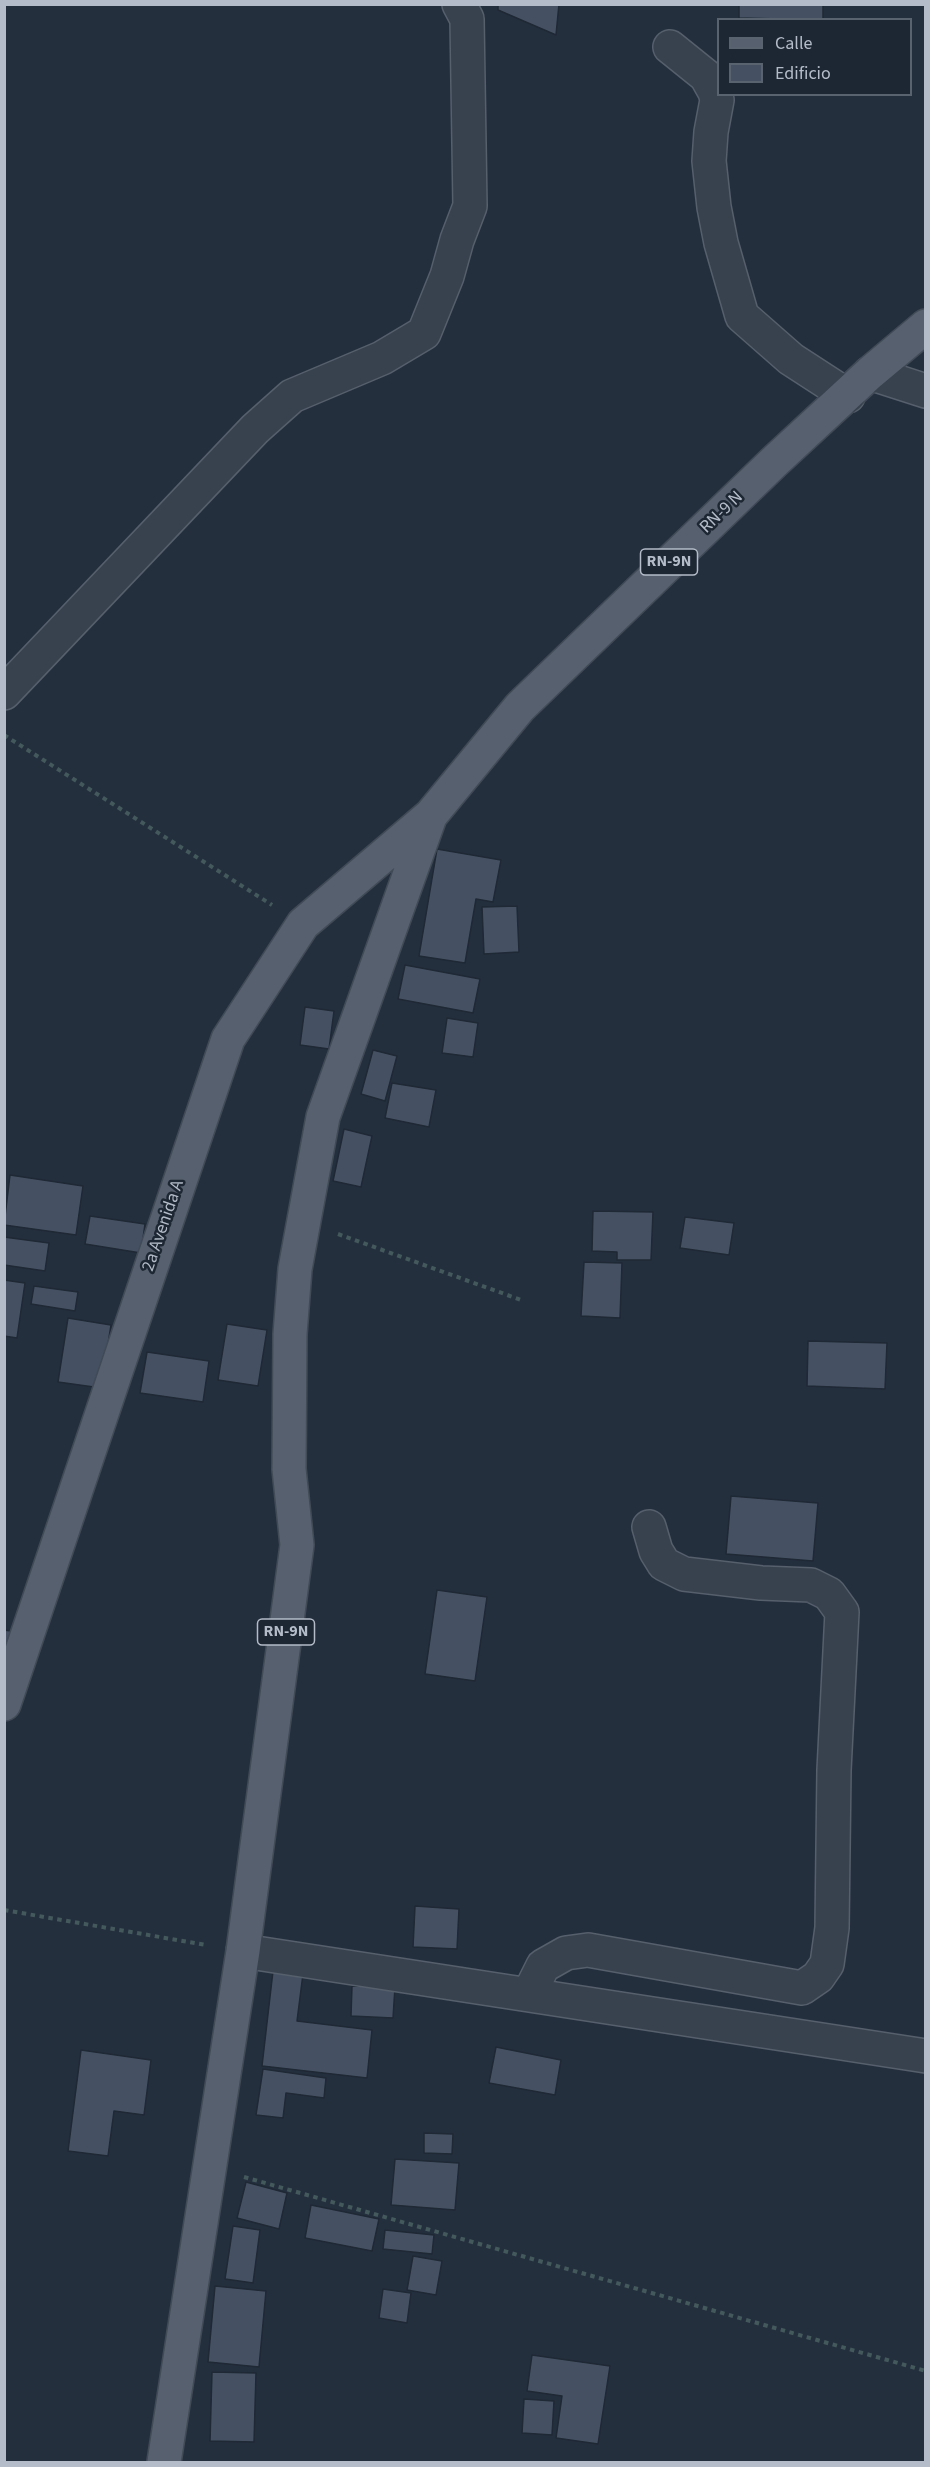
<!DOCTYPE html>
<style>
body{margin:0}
#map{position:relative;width:930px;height:2467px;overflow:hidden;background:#242f3e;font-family:"Source Sans 3",sans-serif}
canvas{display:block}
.frame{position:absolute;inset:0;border:6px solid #b4bcc9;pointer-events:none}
.legend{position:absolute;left:717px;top:18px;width:195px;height:78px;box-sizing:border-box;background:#1d2633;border:2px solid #59626f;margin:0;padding:8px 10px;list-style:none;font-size:18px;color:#b4bcc9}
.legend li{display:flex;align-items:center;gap:12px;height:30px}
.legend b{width:30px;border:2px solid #59626f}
</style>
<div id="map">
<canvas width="930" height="2467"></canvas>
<div class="frame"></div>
<ul class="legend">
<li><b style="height:8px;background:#56606e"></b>Calle</li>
<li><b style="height:16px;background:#455162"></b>Edificio</li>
</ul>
</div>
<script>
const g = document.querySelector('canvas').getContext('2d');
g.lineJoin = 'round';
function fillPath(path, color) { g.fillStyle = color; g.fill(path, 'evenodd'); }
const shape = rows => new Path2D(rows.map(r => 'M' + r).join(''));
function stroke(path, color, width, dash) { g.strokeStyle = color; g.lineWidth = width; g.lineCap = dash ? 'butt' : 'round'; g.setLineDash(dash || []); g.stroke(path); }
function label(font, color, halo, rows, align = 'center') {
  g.font = font + ' "Source Sans 3",sans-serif'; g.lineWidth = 5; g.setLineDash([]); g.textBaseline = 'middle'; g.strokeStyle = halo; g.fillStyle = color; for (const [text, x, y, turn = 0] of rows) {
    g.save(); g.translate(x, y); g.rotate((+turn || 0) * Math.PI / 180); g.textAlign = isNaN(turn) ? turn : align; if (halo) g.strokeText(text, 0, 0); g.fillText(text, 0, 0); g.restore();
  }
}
const building = shape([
 [498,4,559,4,556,35,498,10,498,4],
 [739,4,823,4,823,20,739,18,739,4],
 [437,849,501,860,493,902,476,899,465,963,419,956,437,849],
 [517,906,519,952,484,954,482,907,517,906],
 [405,965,480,979,473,1013,398,999,405,965],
 [305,1007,334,1011,329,1049,300,1045,305,1007],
 [447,1018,478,1023,473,1057,442,1053,447,1018],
 [373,1050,397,1056,385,1101,361,1094,373,1050],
 [392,1083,436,1090,429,1127,385,1118,392,1083],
 [344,1129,372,1136,361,1187,333,1181,344,1129],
 [10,1175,83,1186,76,1235,4,1225,10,1175],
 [593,1211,653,1212,651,1260,617,1260,617,1252,592,1251,593,1211],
 [90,1216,145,1224,141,1253,85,1244,90,1216],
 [685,1217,734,1223,729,1255,680,1248,685,1217],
 [4,1237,49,1243,45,1271,4,1265,4,1237],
 [584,1262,622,1263,620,1318,581,1316,584,1262],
 [4,1280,25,1283,17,1338,4,1336,4,1280],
 [34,1286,78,1292,75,1311,31,1304,34,1286],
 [68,1318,111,1325,101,1388,58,1382,68,1318],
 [227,1324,267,1330,258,1386,218,1380,227,1324],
 [808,1341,887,1343,885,1389,807,1386,808,1341],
 [147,1352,209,1361,203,1402,140,1393,147,1352],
 [731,1496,818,1503,813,1561,726,1554,731,1496],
 [437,1590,487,1597,475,1681,425,1674,437,1590],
 [4,1630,11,1631,4,1666,4,1630],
 [415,1906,459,1909,457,1949,413,1947,415,1906],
 [273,1971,303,1974,297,2021,372,2030,367,2078,262,2066,273,1971],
 [352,1986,395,1987,393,2018,351,2016,352,1986],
 [496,2047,561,2060,555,2095,489,2083,496,2047],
 [81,2050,151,2060,144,2115,114,2111,108,2156,68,2151,81,2050],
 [263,2069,326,2078,324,2098,286,2093,283,2118,256,2115,263,2069],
 [424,2133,453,2134,452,2154,424,2153,424,2133],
 [395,2159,459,2163,455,2210,391,2205,395,2159],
 [246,2182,287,2193,279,2229,237,2218,246,2182],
 [311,2205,379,2219,372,2251,305,2238,311,2205],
 [233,2226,260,2230,253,2283,225,2279,233,2226],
 [385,2230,434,2235,432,2254,383,2249,385,2230],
 [413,2256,442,2261,436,2295,407,2290,413,2256],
 [215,2286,266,2291,259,2367,208,2362,215,2286],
 [383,2289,411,2293,407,2323,379,2318,383,2289],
 [532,2355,610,2366,598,2444,556,2438,562,2396,527,2391,532,2355],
 [212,2372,256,2373,254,2442,210,2441,212,2372],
 [524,2399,554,2401,552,2435,522,2433,524,2399]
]);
const path = shape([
 [4,735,272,905],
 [338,1234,524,1301],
 [4,1910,206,1945],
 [244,2177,926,2371]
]);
const minor = shape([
 [670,47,706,76,715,92,717,100,711,132,709,161,714,207,721,243,742,316,791,359,848,396],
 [870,373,926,391],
 [4,693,255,429,292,396,382,358,424,333,447,276,457,240,470,206,467,19,459,4],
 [243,1951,926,2056],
 [529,1994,543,1966,566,1953,588,1950,802,1988,818,1977,827,1964,832,1928,834,1770,842,1612,829,1594,811,1585,761,1583,684,1574,664,1564,656,1551,649,1527]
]);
const major = shape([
 [4,1704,228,1039,303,924,431,815,520,707,774,462,870,373,926,326],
 [164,2462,243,1951,297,1545,289,1469,290,1334,295,1269,323,1117,430,817]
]);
const shields = [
 [669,562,57],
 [286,1632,57]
];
const shieldNames = [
 ["RN-9N",669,562],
 ["RN-9N",286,1632]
];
const streetNames = [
 ["RN-9 N",722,513,-44],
 ["2a Avenida A",164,1226,-71]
];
fillPath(building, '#455162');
stroke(building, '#1f2835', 1.5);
stroke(minor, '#565f6c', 36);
stroke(major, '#414a57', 36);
stroke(path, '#44595c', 4, [4.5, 4.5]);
stroke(minor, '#38414e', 33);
stroke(major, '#56606e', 33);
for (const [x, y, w] of shields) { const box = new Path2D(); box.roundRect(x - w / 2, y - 13, w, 26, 4.5); g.fillStyle = '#1d2633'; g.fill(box); stroke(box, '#b4bcc9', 1.5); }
label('bold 16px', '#b4bcc9', null, shieldNames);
label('18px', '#b4bcc9', '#1d2633', streetNames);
</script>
